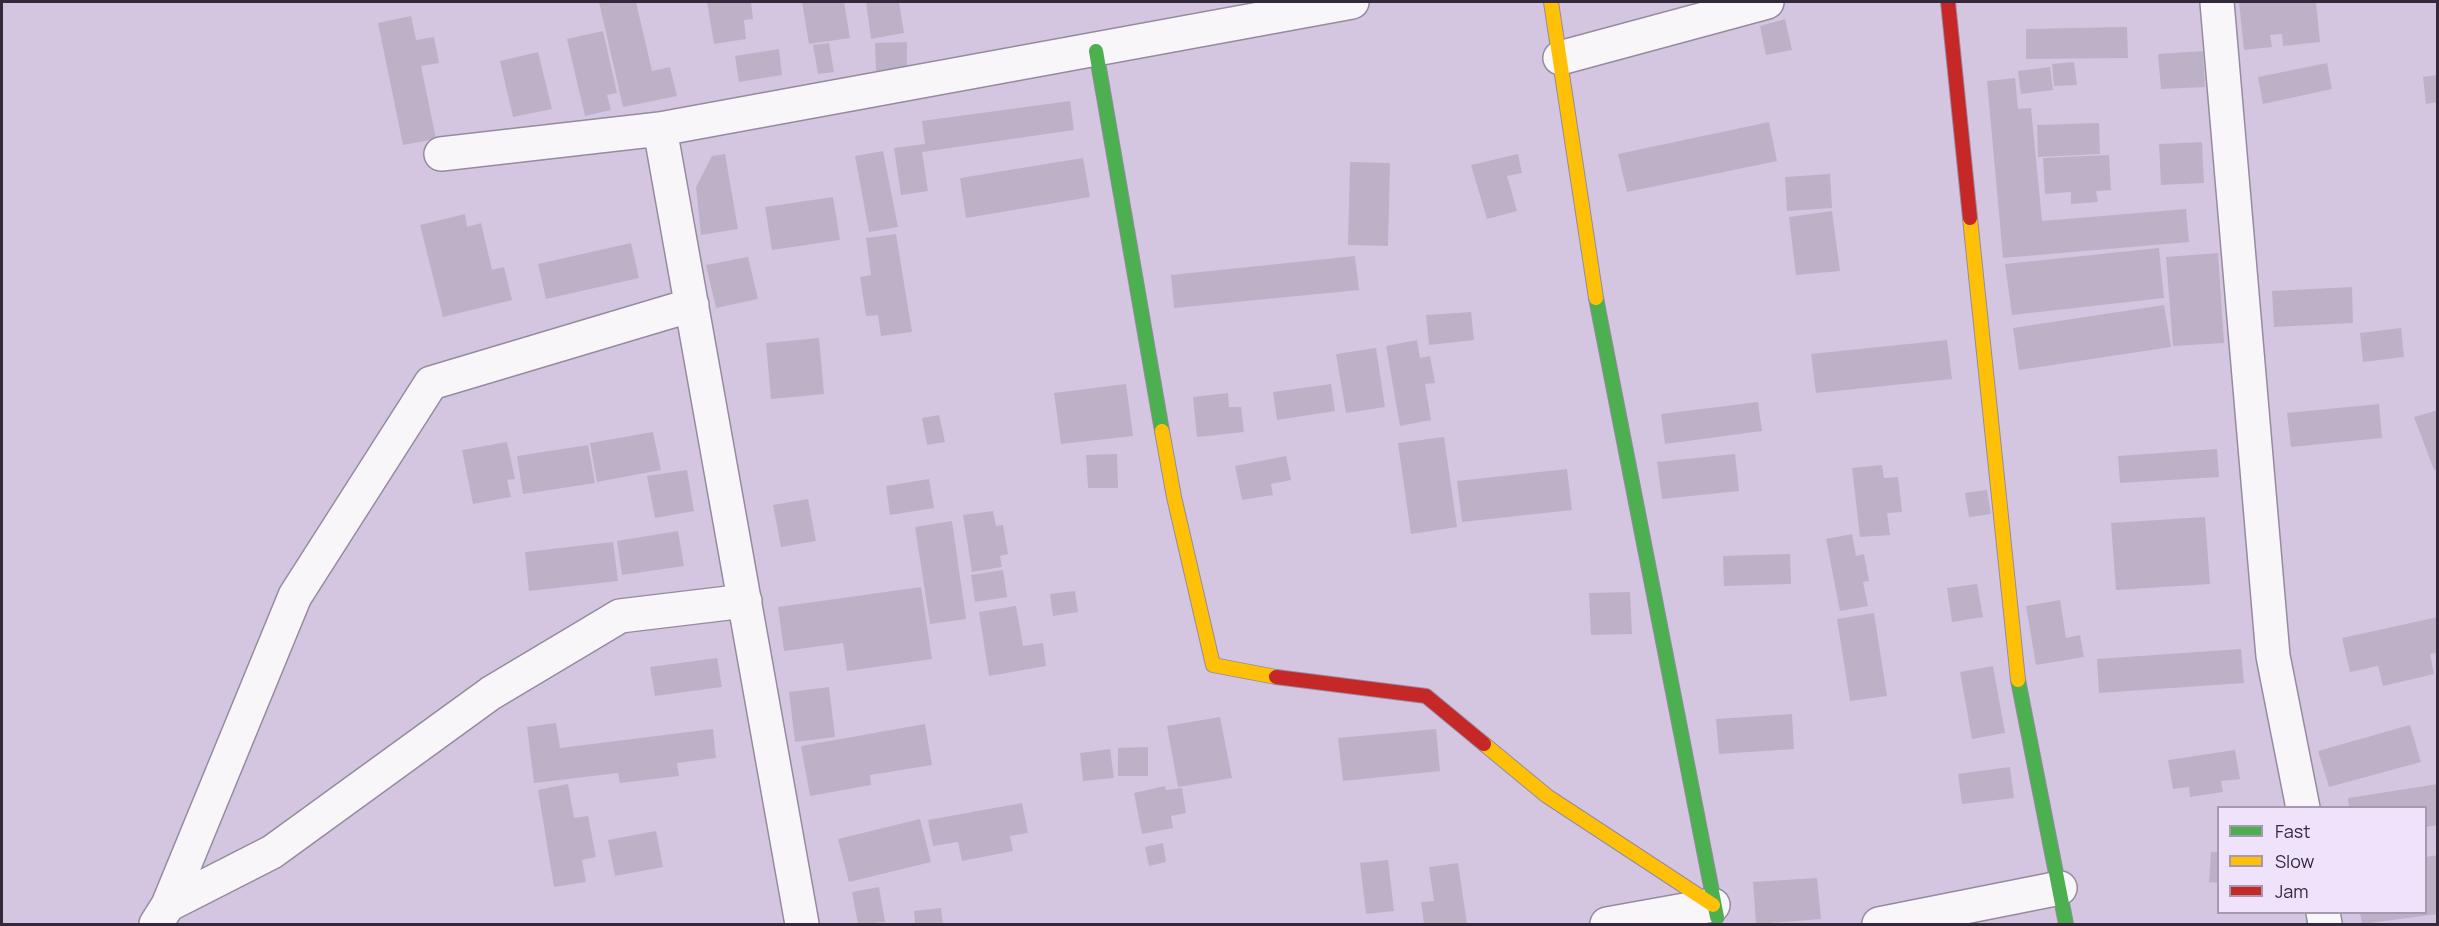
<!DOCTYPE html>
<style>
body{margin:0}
#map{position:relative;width:2439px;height:926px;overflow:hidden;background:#d4c6e0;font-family:Manrope,sans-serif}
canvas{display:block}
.frame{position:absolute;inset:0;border:3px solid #33293b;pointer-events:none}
.legend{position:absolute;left:2217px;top:806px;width:210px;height:108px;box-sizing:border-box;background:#efe3fb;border:2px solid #a499ae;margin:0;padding:8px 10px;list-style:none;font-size:18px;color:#33293b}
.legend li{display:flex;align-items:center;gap:12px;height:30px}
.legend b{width:30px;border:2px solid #a499ae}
</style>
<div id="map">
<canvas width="2439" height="926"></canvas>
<div class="frame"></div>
<ul class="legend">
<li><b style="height:8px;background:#4caf50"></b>Fast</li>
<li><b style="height:8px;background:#ffc107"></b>Slow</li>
<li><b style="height:8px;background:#c62828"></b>Jam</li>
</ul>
</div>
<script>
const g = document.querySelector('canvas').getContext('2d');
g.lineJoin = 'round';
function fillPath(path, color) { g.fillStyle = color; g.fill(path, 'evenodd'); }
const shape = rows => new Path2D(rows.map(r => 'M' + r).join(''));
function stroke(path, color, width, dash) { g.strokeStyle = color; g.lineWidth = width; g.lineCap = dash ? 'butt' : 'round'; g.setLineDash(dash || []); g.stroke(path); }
const building = shape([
 [599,2,636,2,652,71,670,67,677,96,623,107],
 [707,2,751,2,753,19,744,20,746,39,714,44],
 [802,2,844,2,850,38,809,44],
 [866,2,899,2,904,33,871,39],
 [2239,2,2316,2,2320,42,2283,46,2282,34,2270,35,2272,47,2244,50],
 [411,16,416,40,434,37,439,63,421,66,436,139,403,145,378,23],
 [1785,19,1792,50,1766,55,1760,26],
 [2127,27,2128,58,2026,59,2026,29],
 [603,31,617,93,607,95,611,110,585,116,567,39],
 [907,42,907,70,876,71,875,43],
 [829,43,834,72,818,74,813,45],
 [779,49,782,75,739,82,735,56],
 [2203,51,2205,87,2161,89,2158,54],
 [538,52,552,109,513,117,500,61],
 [2074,62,2077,85,2054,86,2052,64],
 [2327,63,2332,89,2263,104,2258,77],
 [2050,67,2053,90,2021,94,2018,71],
 [2438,75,2438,102,2426,104,2423,77],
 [2015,78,2018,109,2031,108,2042,221,2186,209,2189,242,2003,258,1987,81],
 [1070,101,1074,130,922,152,928,191,901,195,894,148,925,144,922,121],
 [1769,122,1777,161,1627,192,1618,154],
 [2099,123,2100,154,2038,157,2037,125],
 [2202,142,2204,183,2161,185,2159,144],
 [883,151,898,227,869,232,855,156],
 [725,154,738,229,701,235,696,187,712,156],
 [1518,154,1522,173,1507,176,1517,211,1487,219,1471,165],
 [2109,155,2111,190,2096,191,2098,202,2071,204,2071,192,2045,194,2043,158],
 [1083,158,1090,197,966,218,960,178],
 [1350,162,1390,163,1388,246,1348,245],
 [1830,174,1832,208,1787,211,1785,177],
 [833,197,840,240,772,250,765,207],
 [1832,211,1840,271,1796,275,1789,217],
 [465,214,467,227,481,223,492,270,504,267,512,300,443,317,420,225],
 [896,234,912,332,881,336,878,315,866,316,860,277,871,275,866,238],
 [631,243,639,278,546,299,538,264],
 [2159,248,2164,298,2012,315,2005,264],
 [2218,253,2224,343,2173,346,2166,257],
 [1355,256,1359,290,1174,308,1171,275],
 [748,257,758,299,716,308,706,265],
 [2352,287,2353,323,2274,327,2272,291],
 [2164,305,2171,347,2019,370,2013,328],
 [1471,312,1474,340,1429,345,1426,315],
 [2401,328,2404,357,2363,362,2360,333],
 [819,338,824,394,771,399,766,343],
 [1417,340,1420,358,1430,356,1435,383,1425,384,1431,420,1400,426,1386,346],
 [1947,340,1952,379,1816,393,1811,354],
 [1376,348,1385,407,1346,413,1336,354],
 [1126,384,1133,436,1061,444,1054,393],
 [1331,384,1335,411,1277,420,1273,392],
 [1228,393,1229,407,1241,407,1244,432,1197,437,1193,397],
 [1758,402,1762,431,1665,444,1661,414],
 [2379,404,2382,438,2291,447,2287,413],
 [2438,410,2438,469,2434,470,2414,417],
 [939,415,945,442,927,445,922,418],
 [653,432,661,470,597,482,590,443],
 [1444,437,1457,527,1411,534,1398,443],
 [507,442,515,479,507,480,511,497,473,504,462,450],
 [588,445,595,483,523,494,517,456],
 [2217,449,2219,477,2120,483,2118,456],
 [1117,454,1118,488,1088,488,1086,455],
 [1735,454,1739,491,1662,499,1657,462],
 [1286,456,1291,480,1271,484,1273,495,1242,500,1235,466],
 [1882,465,1884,478,1898,477,1902,512,1887,513,1890,535,1860,537,1852,468],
 [1567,469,1572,510,1462,522,1457,481],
 [687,470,694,511,655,518,647,476],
 [929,479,934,508,890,515,886,486],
 [1987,490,1991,514,1969,517,1965,493],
 [808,499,816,541,781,547,773,505],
 [993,511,996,526,1003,525,1008,554,1000,556,1002,567,972,572,963,515],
 [2205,517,2210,584,2116,590,2111,523],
 [952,521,966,619,930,624,915,527],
 [678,531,684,566,622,575,617,541],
 [1852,534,1856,556,1864,554,1869,581,1863,582,1868,606,1840,611,1826,539],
 [613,542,618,581,529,591,525,552],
 [1790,554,1791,584,1724,586,1723,556],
 [1003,570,1007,597,975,602,971,575],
 [1977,584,1983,617,1952,622,1947,588],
 [921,587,932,659,847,671,843,643,784,651,778,607],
 [1075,591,1078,612,1053,616,1050,594],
 [1630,592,1632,634,1591,635,1589,593],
 [2060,600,2066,638,2080,635,2084,657,2036,665,2026,606],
 [1016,606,1023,646,1043,643,1046,666,989,676,979,612],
 [1874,613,1887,696,1850,701,1837,619],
 [2438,617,2438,653,2430,654,2434,674,2383,686,2378,666,2350,672,2342,638],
 [2241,649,2244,683,2099,693,2097,659],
 [717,658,722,687,655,696,650,667],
 [1993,666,2005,733,1972,739,1960,672],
 [829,687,835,737,795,742,789,692],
 [1792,714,1794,749,1719,754,1716,719],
 [1220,717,1232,778,1178,787,1167,726],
 [556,723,560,748,713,729,716,758,677,763,679,776,620,783,618,773,534,783,527,727],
 [925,724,932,765,870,775,871,785,810,796,801,746],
 [2410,725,2421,762,2329,787,2318,751],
 [1436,729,1440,771,1343,781,1338,738],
 [1148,747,1148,776,1118,776,1118,748],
 [1110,749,1114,778,1083,781,1080,753],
 [2235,750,2240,779,2221,781,2223,792,2190,797,2189,787,2173,789,2168,760],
 [2010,767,2014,798,1962,804,1958,774],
 [568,784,574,818,588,816,596,857,582,860,586,882,554,887,538,790],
 [2438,784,2438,825,2426,827,2426,808,2349,808,2348,798],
 [1165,786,1166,790,1182,788,1186,813,1171,816,1173,828,1142,834,1134,793],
 [1022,803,1028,833,1010,836,1013,851,962,861,958,842,933,846,928,820],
 [920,819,931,862,849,882,838,839],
 [656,831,663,867,615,876,608,840],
 [1163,843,1166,862,1149,866,1145,847],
 [2211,852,2218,852,2218,883,2209,882],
 [2438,855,2438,914,2362,924,2360,912,2426,912,2426,857],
 [1388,860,1394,911,1366,914,1360,863],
 [1458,863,1467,924,1424,924,1421,902,1434,901,1429,867],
 [1817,878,1821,919,1756,924,1753,882],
 [879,887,885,922,858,924,852,892],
 [941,908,943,924,915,924,914,911]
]);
const street = shape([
 [2217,2,2273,656,2303,808],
 [1560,58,1767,2],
 [660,129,802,924],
 [441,154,660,129,1352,2],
 [168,905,272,852,491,693,620,616,745,601],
 [2323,912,2325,924],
 [156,924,168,905,295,596,431,383,692,305],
 [1607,924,1713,905],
 [1879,924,2060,888]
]);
const fast = shape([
 [1096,51,1162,431],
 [1596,298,1717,917],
 [2018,680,2066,924]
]);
const slow = shape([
 [1551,2,1596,298],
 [1970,218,2018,680],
 [1162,431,1174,497,1213,665,1276,677],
 [1484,744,1547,796,1713,905]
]);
const jam = shape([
 [1948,2,1970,218],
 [1276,677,1426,696,1484,744]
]);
fillPath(building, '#bdb1c8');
stroke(street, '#958b9f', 36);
stroke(fast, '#958b9f', 16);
stroke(slow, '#958b9f', 16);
stroke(jam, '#958b9f', 16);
stroke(street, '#f9f6fa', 33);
stroke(fast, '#4caf50', 14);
stroke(slow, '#ffc107', 14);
stroke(jam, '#c62828', 14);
</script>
